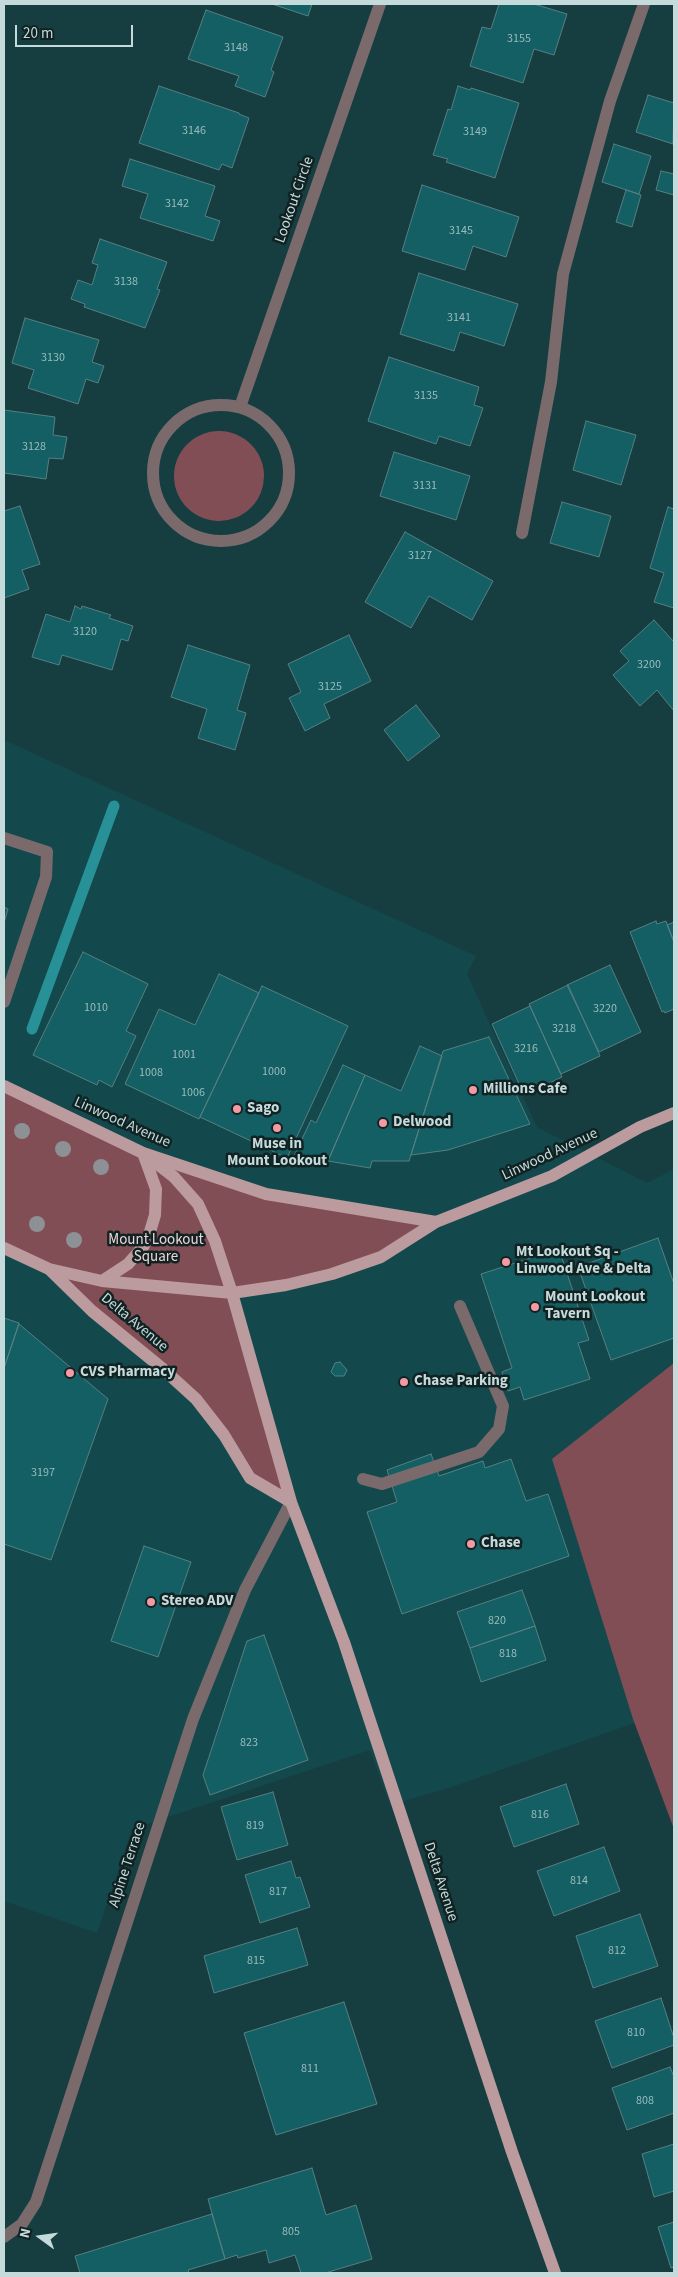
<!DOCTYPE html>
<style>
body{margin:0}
#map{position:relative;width:678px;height:2277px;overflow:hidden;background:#163e41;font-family:"Source Sans 3",sans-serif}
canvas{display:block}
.frame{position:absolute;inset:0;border:5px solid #c5dadb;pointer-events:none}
.north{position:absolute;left:15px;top:2212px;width:50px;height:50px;-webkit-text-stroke:4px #112223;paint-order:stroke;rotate:284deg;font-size:14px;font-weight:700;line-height:20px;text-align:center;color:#c5dadb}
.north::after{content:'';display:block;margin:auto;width:18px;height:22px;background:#c5dadb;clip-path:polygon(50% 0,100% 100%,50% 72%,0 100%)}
.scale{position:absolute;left:15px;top:25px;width:118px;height:22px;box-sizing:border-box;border:2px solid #c5dadb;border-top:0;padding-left:6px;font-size:15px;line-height:18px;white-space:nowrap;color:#c5dadb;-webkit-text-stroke:4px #112223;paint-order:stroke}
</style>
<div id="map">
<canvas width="678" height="2277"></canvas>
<div class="frame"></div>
<div class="north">N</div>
<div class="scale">20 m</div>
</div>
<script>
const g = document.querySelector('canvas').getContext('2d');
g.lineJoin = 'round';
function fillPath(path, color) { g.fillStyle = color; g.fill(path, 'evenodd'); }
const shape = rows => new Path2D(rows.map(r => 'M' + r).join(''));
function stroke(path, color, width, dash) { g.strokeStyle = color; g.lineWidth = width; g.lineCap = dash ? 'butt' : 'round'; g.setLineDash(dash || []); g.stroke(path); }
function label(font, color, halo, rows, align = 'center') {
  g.font = font + ' "Source Sans 3",sans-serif'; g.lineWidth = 5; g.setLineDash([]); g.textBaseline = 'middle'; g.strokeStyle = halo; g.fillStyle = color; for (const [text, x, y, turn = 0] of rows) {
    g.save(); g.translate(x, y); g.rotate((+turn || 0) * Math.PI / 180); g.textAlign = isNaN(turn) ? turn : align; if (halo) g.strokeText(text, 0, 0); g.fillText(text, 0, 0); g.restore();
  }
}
const built = shape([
 [4,740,476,956,467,974,537,1127,647,1183,674,1169,674,1709,452,1787,390,1805,370,1750,132,1829,97,1933,4,1901]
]);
const green = shape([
 '174 476a45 45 0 1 1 90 0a45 45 0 1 1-90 0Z',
 [4,1086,143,1153,226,1181,436,1222,381,1257,232,1293,291,1502,250,1478,196,1399,49,1269,4,1248],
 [674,1363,674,1829,633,1719,552,1459]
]);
const stream = shape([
 [32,1029,114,806]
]);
const building = shape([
 [272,4,312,4,308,16,272,4],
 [499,4,534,4,567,14,554,55,534,49,523,83,470,66,482,27,491,29,499,4],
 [206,10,283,37,271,70,274,72,265,97,235,86,239,76,188,59,206,10],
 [159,86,239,113,239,114,249,118,232,168,222,164,219,170,139,143,159,86],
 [458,86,470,90,471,88,519,103,495,178,446,162,448,159,433,155,448,109,451,110,458,86],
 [648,95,674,103,673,144,636,132,648,95],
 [614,144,651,156,639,194,602,182,614,144],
 [130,159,215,186,205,216,220,221,213,241,140,218,148,194,122,186,130,159],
 [661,171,674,174,674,195,656,190,661,171],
 [422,185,519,217,506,257,473,246,465,270,402,251,422,185],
 [626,190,641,195,632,227,616,222,626,190],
 [100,239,167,262,157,289,160,290,145,328,84,307,85,304,71,299,78,280,92,285,98,265,92,263,100,239],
 [419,273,518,304,504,346,460,332,454,351,400,334,419,273],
 [25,318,99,340,92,362,104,366,98,383,86,379,78,404,28,388,34,370,12,363,25,318],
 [389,357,479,387,474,405,483,408,470,446,439,436,436,444,368,421,389,357],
 [4,410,55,417,53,435,67,437,63,459,49,458,46,479,4,473,4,410],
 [586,421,636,435,621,485,573,470,586,421],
 [394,452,470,476,456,520,380,496,394,452],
 [562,502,611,516,599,557,550,543,562,502],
 [20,506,40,564,22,570,29,589,4,598,4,511,20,506],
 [668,507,674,509,674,608,654,602,664,573,650,568,668,507],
 [405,532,493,581,472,620,429,596,411,628,365,602,405,532],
 [75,606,81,609,82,606,111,615,109,618,133,626,128,641,121,639,112,670,62,655,59,665,32,657,46,614,70,622,75,606],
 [654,620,674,642,674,711,657,690,640,706,613,675,629,661,620,651,654,620],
 [349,635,371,681,324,704,330,718,305,731,289,698,301,692,288,664,349,635],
 [188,645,250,665,237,710,246,713,235,750,198,738,207,709,171,697,188,645],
 [416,705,440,736,408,761,384,730,416,705],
 [4,907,8,909,4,923,4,907],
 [656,921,657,924,666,921,674,942,674,1009,665,1013,664,1011,662,1012,630,932,656,921],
 [674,922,674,942,667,925,674,922],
 [83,952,148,984,126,1031,136,1036,112,1087,99,1080,97,1085,33,1055,83,952],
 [610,965,641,1032,599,1052,567,985,610,965],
 [219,974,259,993,199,1119,125,1084,159,1009,195,1025,219,974],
 [568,985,600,1056,561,1074,529,1004,568,985],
 [262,986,348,1026,287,1158,200,1117,262,986],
 [530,1006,562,1077,524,1095,492,1024,530,1006],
 [489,1037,530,1124,448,1150,411,1155,443,1051,489,1037],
 [420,1046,442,1056,409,1161,372,1161,370,1168,328,1161,365,1075,401,1091,420,1046],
 [343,1065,365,1075,328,1161,294,1156,311,1120,316,1123,343,1065],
 [658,1238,674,1284,674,1338,611,1360,578,1267,658,1238],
 [559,1249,589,1340,578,1343,590,1379,524,1400,520,1387,508,1391,502,1372,512,1368,481,1274,559,1249],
 [4,1318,19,1323,4,1368,4,1318],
 [19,1324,108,1399,51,1560,4,1544,4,1368,19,1324],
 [340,1362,347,1370,344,1376,335,1376,331,1372,335,1363,340,1362],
 [431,1454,439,1476,483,1461,485,1468,511,1459,526,1501,548,1494,569,1556,402,1614,367,1512,397,1502,387,1470,431,1454],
 [144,1546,191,1562,158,1657,111,1641,144,1546],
 [522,1590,535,1626,470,1648,457,1612,522,1590],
 [535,1626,546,1660,481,1682,470,1648,535,1626],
 [264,1635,308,1760,210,1795,203,1775,247,1641,264,1635],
 [566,1784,579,1824,514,1847,500,1807,566,1784],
 [273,1792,288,1845,237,1860,221,1807,273,1792],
 [604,1847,620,1891,554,1916,537,1871,604,1847],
 [291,1861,296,1878,300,1877,310,1907,260,1923,245,1875,291,1861],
 [640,1914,658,1966,593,1988,576,1936,640,1914],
 [297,1928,308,1965,214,1993,204,1956,297,1928],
 [661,1998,674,2038,674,2045,612,2068,595,2021,661,1998],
 [344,2002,377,2104,276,2135,244,2033,344,2002],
 [670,2067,674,2077,674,2113,627,2130,612,2088,670,2067],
 [674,2144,674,2191,654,2197,642,2154,674,2144],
 [312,2168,326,2215,356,2205,372,2259,325,2273,301,2273,295,2255,269,2263,266,2250,238,2258,237,2255,225,2259,208,2199,312,2168],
 [212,2214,225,2259,188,2270,189,2273,80,2273,75,2256,212,2214],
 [674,2222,674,2267,671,2268,658,2227,674,2222]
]);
const minor = shape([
 '153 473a68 68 0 1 1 136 0a68 68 0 1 1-136 0Z',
 [240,407,380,4],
 [522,533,551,382,563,274,610,101,644,4],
 [4,838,47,852,46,877,4,1002],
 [363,1479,382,1484,479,1452,499,1429,503,1406,460,1306],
 [4,2237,22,2224,36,2202,193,1719,245,1590,291,1502]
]);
const major = shape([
 [4,1086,143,1153,266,1194,436,1222],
 [143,1153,174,1177,198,1204,215,1241,232,1293,291,1502,344,1642,512,2152,555,2273],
 [4,1248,49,1269,92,1311,163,1369,196,1399,224,1435,250,1478,291,1502],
 [49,1269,102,1281,232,1293,286,1285,332,1274,381,1257,436,1222,552,1176,640,1127,674,1113],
 [102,1281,128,1264,143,1247,149,1235,155,1215,156,1189,143,1153]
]);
const trees = [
 [22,1131],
 [63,1149],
 [101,1167],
 [37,1224],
 [74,1240]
];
const markers = [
 [473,1090,5,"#f49aa5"],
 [237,1109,5,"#f49aa5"],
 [383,1123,5,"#f49aa5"],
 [277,1128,5,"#f49aa5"],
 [506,1262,5,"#f49aa5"],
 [535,1307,5,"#f49aa5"],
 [70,1373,5,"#f49aa5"],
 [404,1382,5,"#f49aa5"],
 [471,1544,5,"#f49aa5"],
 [151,1602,5,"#f49aa5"]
];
const numberNames = [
 ["3155",519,39],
 ["3148",236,48],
 ["3146",194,131],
 ["3149",475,132],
 ["3142",177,204],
 ["3145",461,231],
 ["3138",126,282],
 ["3141",459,318],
 ["3130",53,358],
 ["3135",426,396],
 ["3128",34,447],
 ["3131",425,486],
 ["3127",420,556],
 ["3120",85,632],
 ["3200",649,665],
 ["3125",330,687],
 ["1010",96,1008],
 ["3220",605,1009],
 ["3218",564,1029],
 ["3216",526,1049],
 ["1001",184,1055],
 ["1000",274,1072],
 ["1008",151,1073],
 ["1006",193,1093],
 ["3197",43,1473],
 ["820",497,1621],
 ["818",508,1654],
 ["823",249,1743],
 ["816",540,1815],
 ["819",255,1826],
 ["814",579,1881],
 ["817",278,1892],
 ["812",617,1951],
 ["815",256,1961],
 ["810",636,2033],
 ["811",310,2069],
 ["808",645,2101],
 ["805",291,2232]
];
const streetNames = [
 ["Lookout Circle",295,200,-71],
 ["Linwood Avenue",122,1123,24],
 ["Linwood Avenue",550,1155,-25],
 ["Delta Avenue",134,1323,40],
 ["Alpine Terrace",128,1865,-72],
 ["Delta Avenue",440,1882,72]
];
const poiNames = [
 ["Millions Cafe",483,1090],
 ["Sago",247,1109],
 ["Delwood",393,1123],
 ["Muse in",277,1145,"center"],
 ["Mount Lookout",277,1162,"center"],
 ["Mt Lookout Sq -",516,1253],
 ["Linwood Ave & Delta",516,1270],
 ["Mount Lookout",545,1298],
 ["Tavern",545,1315],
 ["CVS Pharmacy",80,1373],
 ["Chase Parking",414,1382],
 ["Chase",481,1544],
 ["Stereo ADV",161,1602]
];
const parkNames = [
 ["Mount Lookout",156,1241],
 ["Square",156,1258]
];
fillPath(built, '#13494c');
fillPath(green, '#824e55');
stroke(stream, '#289097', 11);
fillPath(building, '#145f63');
stroke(building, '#577f82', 1);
stroke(minor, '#7a6a6b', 12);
stroke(major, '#bb9b9e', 12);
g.fillStyle = '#8d9094';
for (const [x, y] of trees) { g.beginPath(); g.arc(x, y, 8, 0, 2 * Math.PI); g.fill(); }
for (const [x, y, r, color] of markers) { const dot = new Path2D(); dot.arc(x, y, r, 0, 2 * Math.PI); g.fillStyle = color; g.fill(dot); stroke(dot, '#112223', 2); }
label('12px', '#99bbbd', null, numberNames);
label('15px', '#c5dadb', '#112223', streetNames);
label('bold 15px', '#c5dadb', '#112223', poiNames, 'left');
label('15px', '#eed4d7', '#112223', parkNames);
</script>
